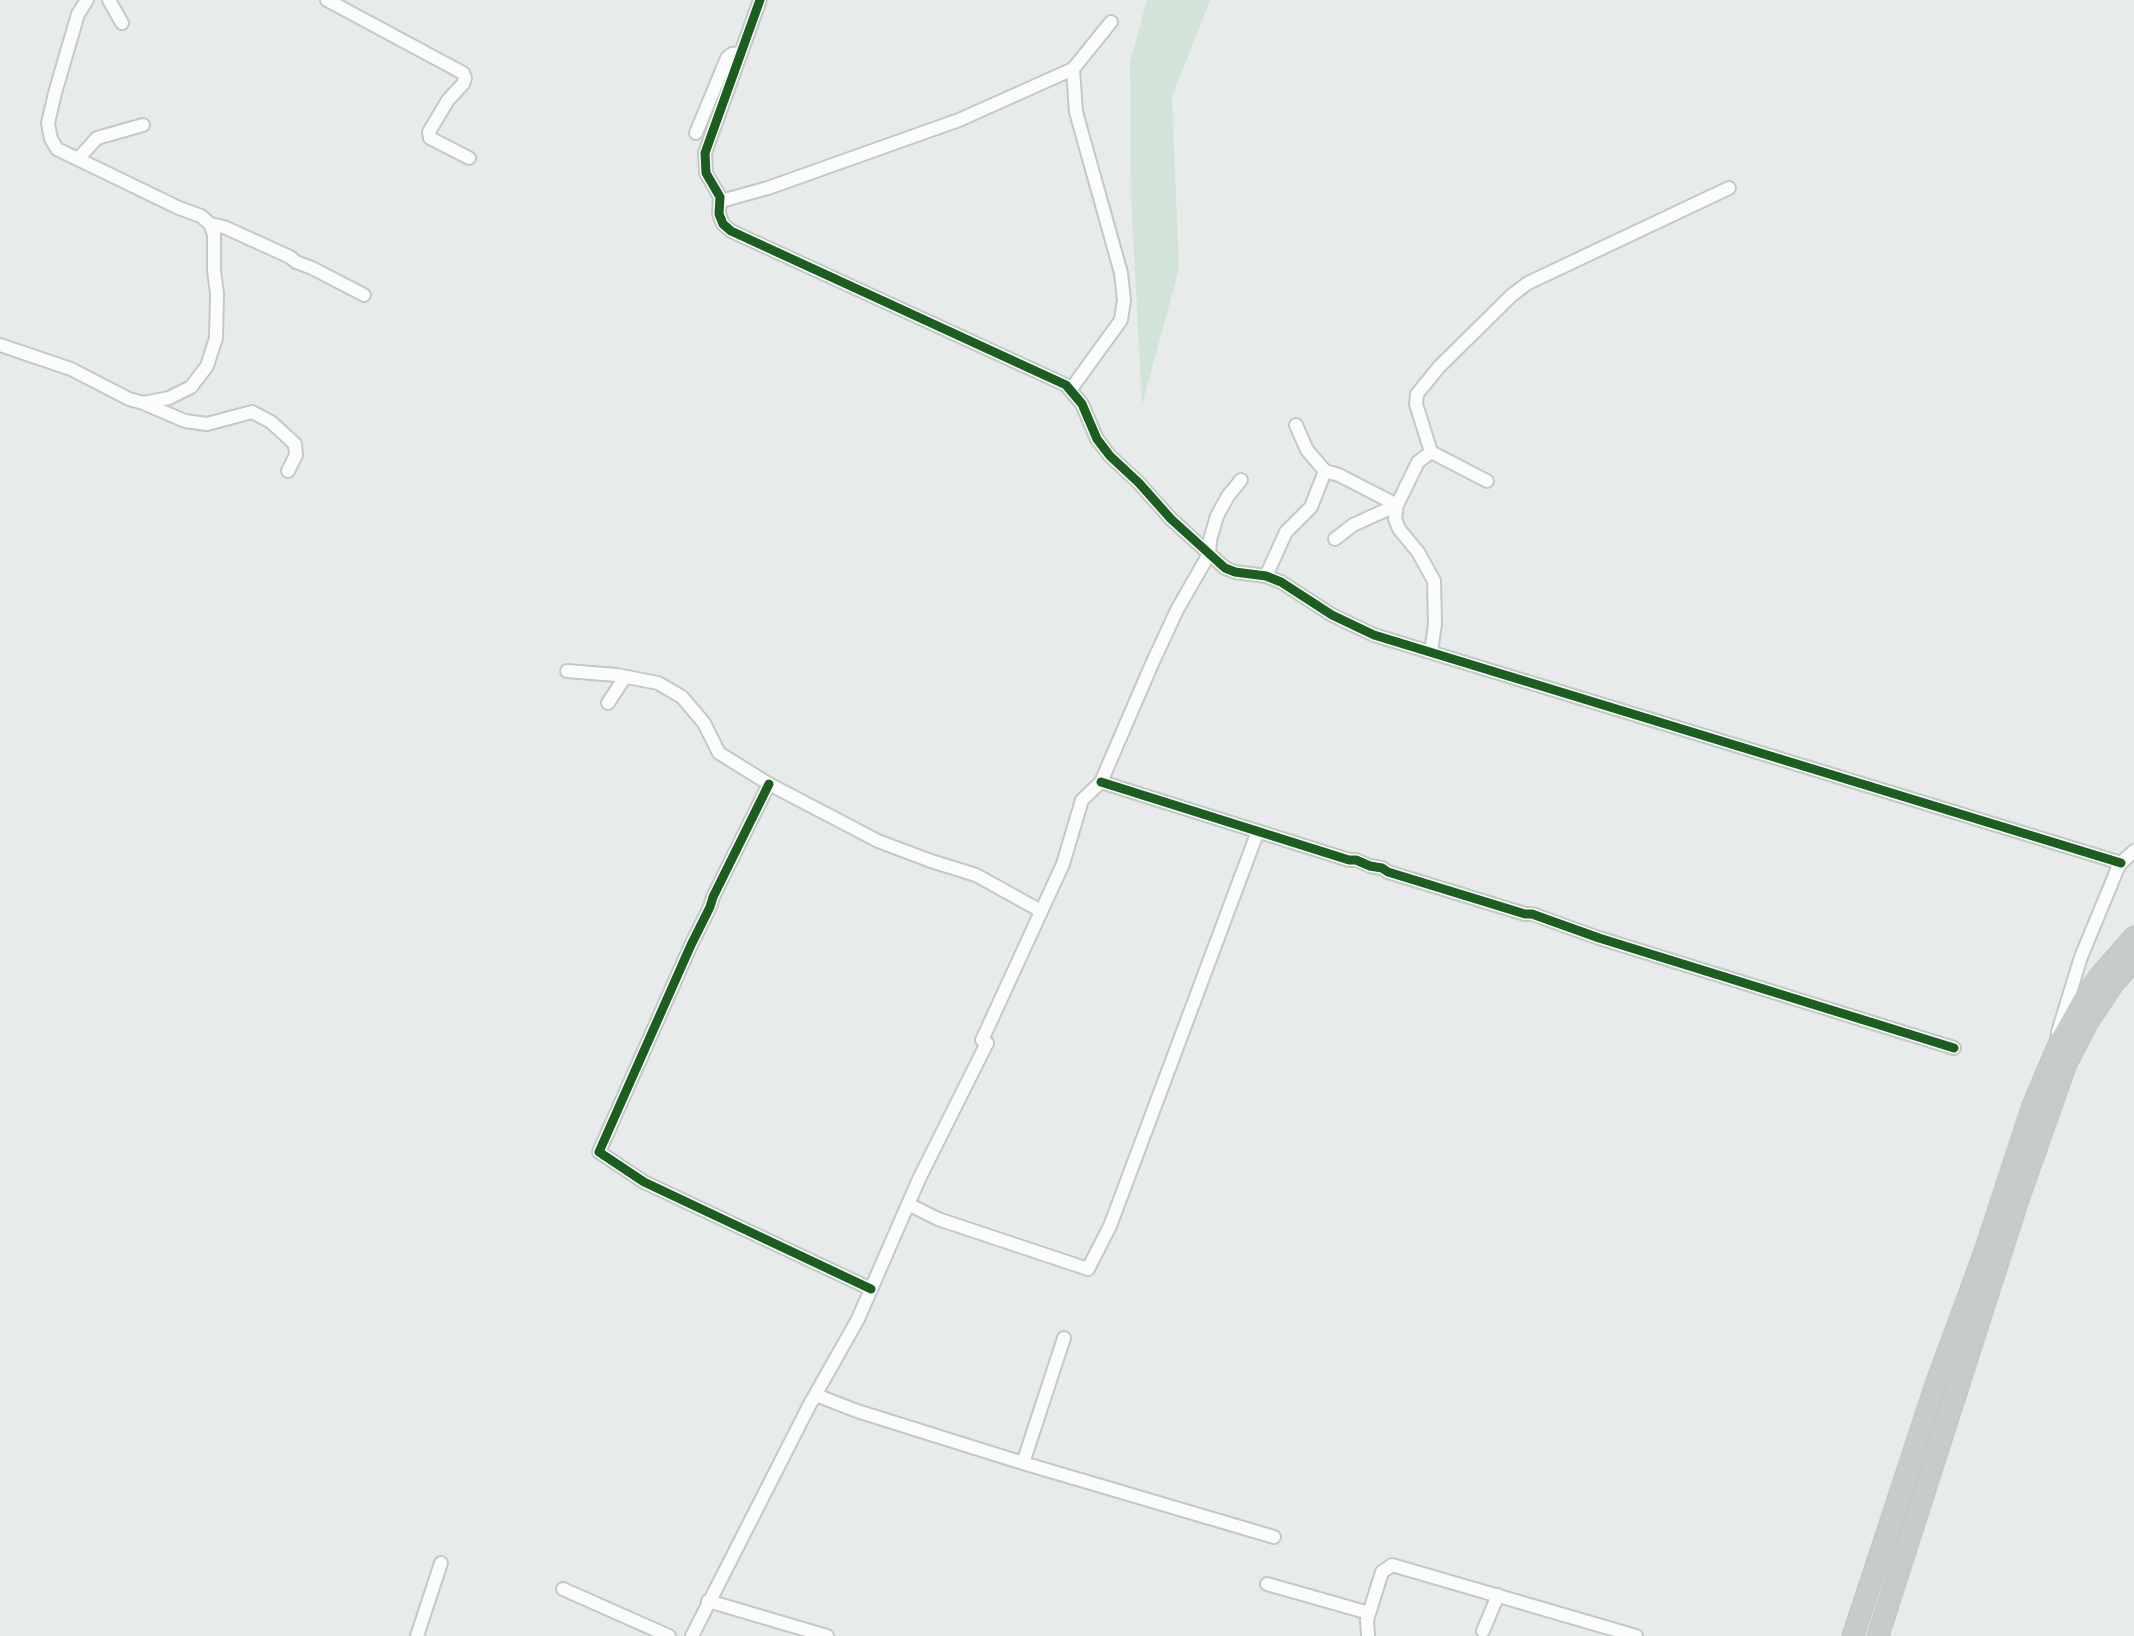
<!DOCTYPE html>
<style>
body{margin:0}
canvas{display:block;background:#e7ecea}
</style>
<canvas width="2134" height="1636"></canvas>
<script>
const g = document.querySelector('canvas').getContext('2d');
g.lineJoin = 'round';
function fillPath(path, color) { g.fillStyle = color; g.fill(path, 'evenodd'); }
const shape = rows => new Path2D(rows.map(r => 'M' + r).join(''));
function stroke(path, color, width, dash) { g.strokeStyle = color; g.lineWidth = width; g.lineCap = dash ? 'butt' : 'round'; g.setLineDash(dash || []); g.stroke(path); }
const green = shape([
 [1147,0,1210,0,1172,97,1179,269,1142,405,1131,198,1130,62]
]);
const minor = shape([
 [109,0,122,23],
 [327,0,463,73,465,78,463,84,448,100,429,132,430,138,469,158],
 [760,0,705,153,706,173,720,197,719,214,723,224,731,231,1066,385,1082,404,1097,439,1110,456,1139,483,1171,519,1225,568,1235,572,1266,576,1281,582,1332,615,1374,635,2121,863],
 [696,133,727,58,732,54,740,53],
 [78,159,97,138,143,125],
 [721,201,768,188,959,120,1073,69,1111,22],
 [210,224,224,227,290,257,296,262,312,268,364,295],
 [0,345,71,369,129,399,143,403,169,398,191,387,207,366,216,338,217,294,214,270,214,234,210,224,201,216,179,208,57,149,51,139,48,123,55,93,78,14,87,0],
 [1071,389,1121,320,1124,300,1121,273,1076,112,1073,69],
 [143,403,185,421,207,424,252,412,271,422,295,444,296,455,288,471],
 [1296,425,1307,450,1325,471,1339,475,1397,505],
 [1431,452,1418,462,1397,505,1395,519,1399,529,1418,552,1434,581,1435,624,1431,652],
 [1487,481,1431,452,1416,404,1417,394,1439,367,1512,295,1528,283,1729,188],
 [1335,539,1353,525,1397,505],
 [1266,576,1286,532,1311,507,1325,471],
 [567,671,617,675,658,683,682,697,704,723,719,753,769,784,878,841,931,861,976,875,1041,911],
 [608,703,625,677],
 [1101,782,1349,860,1356,860,1370,866,1382,868,1388,872,1525,914,1532,914,1599,938,1954,1048],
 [769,784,713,897,710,907,691,945,599,1152,644,1182,871,1289],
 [2058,1032,2081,957,2117,870,2121,863,2134,851],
 [982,1040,1063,864,1082,800,1101,782,1151,666,1177,610,1209,554,1210,540,1217,516,1228,496,1241,480],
 [908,1204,938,1219,1088,1269,1110,1226,1258,831],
 [816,1395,857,1411,1023,1463,1274,1537],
 [1023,1463,1064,1338],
 [1267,1584,1369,1613],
 [563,1589,669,1636],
 [708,1601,827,1636],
 [1483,1631,1498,1595],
 [417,1636,441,1563],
 [692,1636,809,1406,858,1319,919,1179,987,1043],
 [1368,1636,1367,1620,1382,1572,1392,1565,1636,1636]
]);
const trunk = shape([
 [1853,1636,1935,1387,1984,1254,2033,1105,2061,1039,2081,1003,2099,977,2134,937],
 [1878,1636,2018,1200,2066,1064,2087,1023,2113,984,2134,960]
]);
const cycleway = shape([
 [760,0,705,153,706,173,720,197,719,214,723,224,731,231,1066,385,1082,404,1097,439,1110,456,1139,483,1171,519,1225,568,1235,572,1266,576,1281,582,1332,615,1374,635,2121,863],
 [1101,782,1349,860,1356,860,1370,866,1382,868,1388,872,1525,914,1532,914,1599,938,1954,1048],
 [769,784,713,897,710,907,691,945,599,1152,644,1182,871,1289]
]);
fillPath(green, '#d2e4d9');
stroke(minor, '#c4c9c7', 16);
stroke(trunk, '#c2cac9', 23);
stroke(minor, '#fbfcfc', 12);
stroke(trunk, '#c6cccc', 19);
stroke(cycleway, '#1b5e20', 9);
</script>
